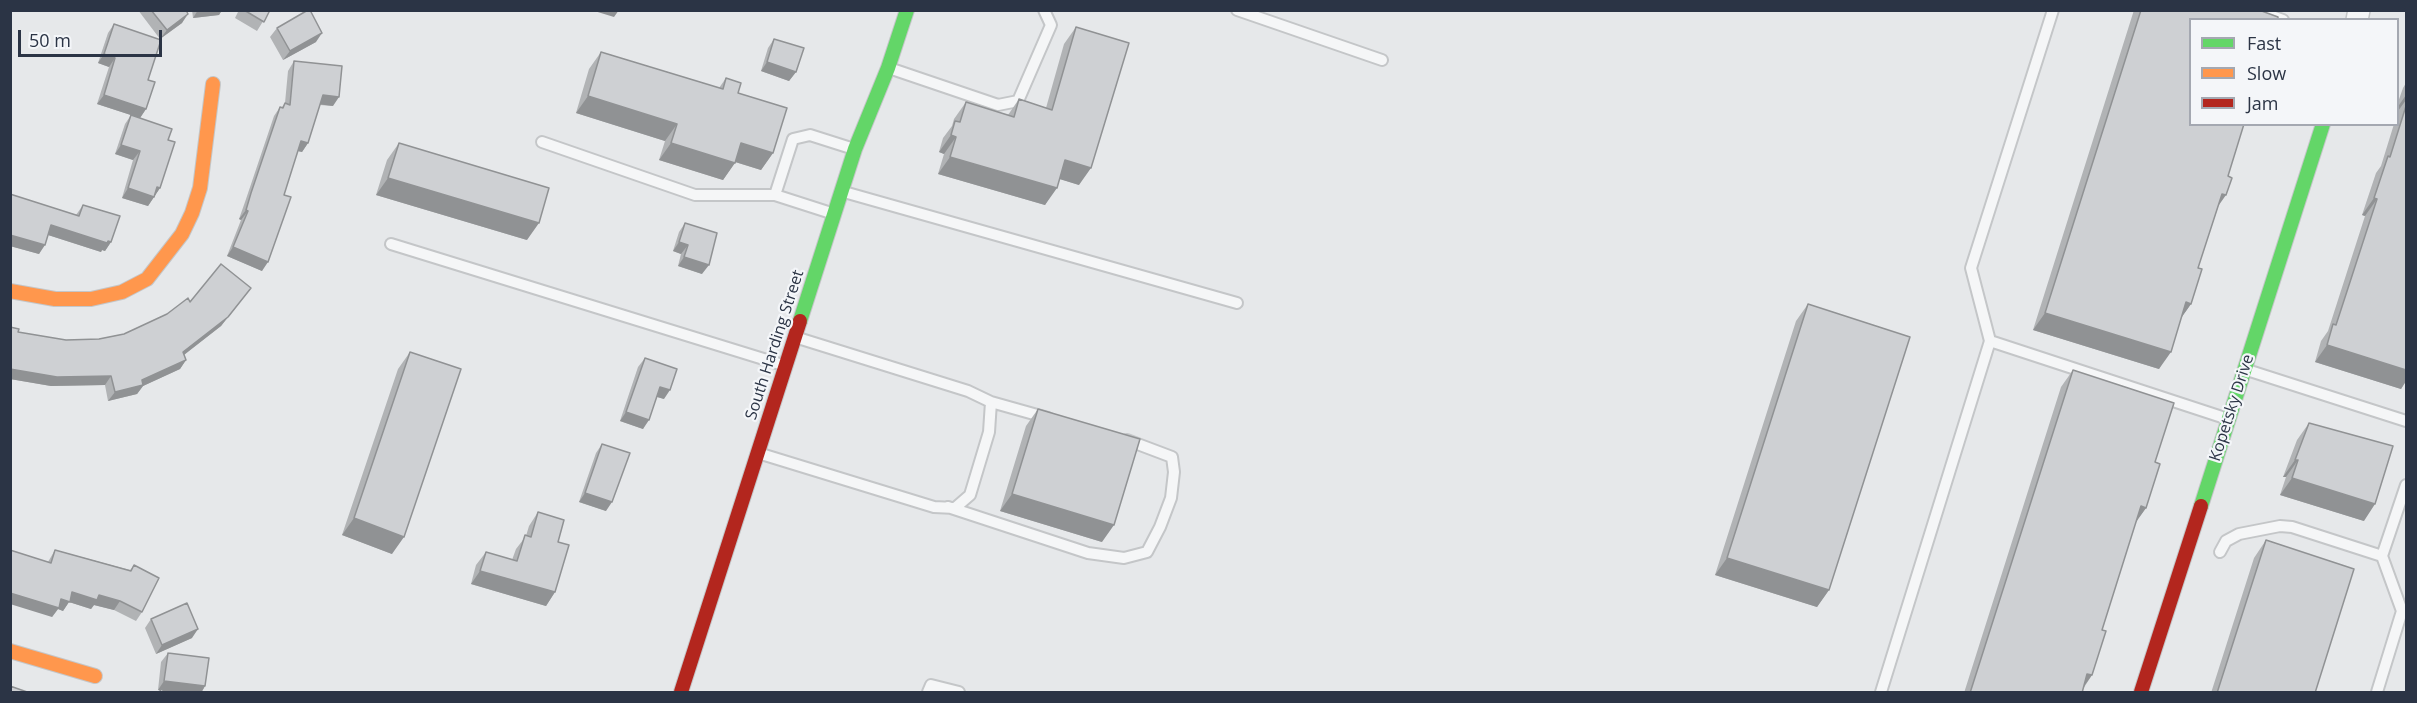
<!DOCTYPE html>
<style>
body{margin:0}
#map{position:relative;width:2417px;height:703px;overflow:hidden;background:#e6e8ea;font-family:"Open Sans",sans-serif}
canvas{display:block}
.frame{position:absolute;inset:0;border:12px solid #2b3445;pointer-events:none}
.legend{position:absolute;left:2189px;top:18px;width:210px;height:108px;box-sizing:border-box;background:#f4f6f9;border:2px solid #a4a8b1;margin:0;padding:8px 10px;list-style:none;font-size:18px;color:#2b3445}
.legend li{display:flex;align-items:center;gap:12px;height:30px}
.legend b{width:30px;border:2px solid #a4a8b1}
.scale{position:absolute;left:18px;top:30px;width:144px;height:27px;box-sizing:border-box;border:3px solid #2b3445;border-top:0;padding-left:8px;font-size:18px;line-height:21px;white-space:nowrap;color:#2b3445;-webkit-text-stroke:4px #f4f6f9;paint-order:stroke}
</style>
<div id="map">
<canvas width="2417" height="703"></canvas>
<div class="frame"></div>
<ul class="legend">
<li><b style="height:8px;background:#63d668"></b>Fast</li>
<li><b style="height:8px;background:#ff974d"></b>Slow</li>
<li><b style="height:8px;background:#b3261e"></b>Jam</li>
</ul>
<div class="scale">50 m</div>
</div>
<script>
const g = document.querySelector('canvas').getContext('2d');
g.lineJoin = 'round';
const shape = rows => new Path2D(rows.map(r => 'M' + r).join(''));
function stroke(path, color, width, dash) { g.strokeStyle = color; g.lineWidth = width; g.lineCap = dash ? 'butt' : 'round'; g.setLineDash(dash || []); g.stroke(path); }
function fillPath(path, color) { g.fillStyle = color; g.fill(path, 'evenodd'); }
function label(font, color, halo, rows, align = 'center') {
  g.font = font + ' "Open Sans",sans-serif'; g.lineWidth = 4.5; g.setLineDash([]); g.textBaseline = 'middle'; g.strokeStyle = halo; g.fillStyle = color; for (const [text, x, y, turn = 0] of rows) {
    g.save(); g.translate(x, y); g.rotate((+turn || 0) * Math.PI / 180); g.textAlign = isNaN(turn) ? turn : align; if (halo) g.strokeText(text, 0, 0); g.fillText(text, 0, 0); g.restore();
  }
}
const lane = shape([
 [1237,10,1382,60],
 [2255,10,2283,20],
 [889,68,998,105,1018,101,1051,25,1044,10],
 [542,142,695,195,775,195],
 [844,192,1237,303],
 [831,213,775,195,793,139,810,135,854,149],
 [391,244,783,365],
 [1990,341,1971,268,2053,10],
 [2247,370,2406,421],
 [991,402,1048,418],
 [758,453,934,507,955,508,970,495,989,432,991,402,968,391,798,338],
 [948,507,1088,553,1124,558,1147,552,1160,527,1171,498,1174,472,1172,457,1127,440],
 [2220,552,2226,541,2239,534,2280,526,2292,527,2382,556],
 [928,692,931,685,959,692],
 [1881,692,1990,341,2228,419],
 [2377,692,2402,611,2382,556,2406,485]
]);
const street = shape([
 [2357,20,2359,10]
]);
const fast = shape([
 [800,321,855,149,888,68,907,10],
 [2201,506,2323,124]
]);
const slow = shape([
 [10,291,55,299,91,299,122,292,147,279,182,234,192,213,200,188,213,84],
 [10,651,95,676]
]);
const jam = shape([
 [681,692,800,321],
 [2141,692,2201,506]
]);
const wall = shape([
 [138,10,186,10,182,23,160,39],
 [192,10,222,10,219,15,193,18],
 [239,10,270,10,257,31,235,18],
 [2134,10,2259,10,2218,207,2198,268,2191,304,2181,318,2159,369,2033,330],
 [114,24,148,80,146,109,140,118,97,104,109,67,98,63,108,33],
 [1076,27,1079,185,1060,179,1045,205,938,174,944,154,939,152,943,138,952,126,954,119,966,102,1008,115,1019,99,1046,108,1064,44],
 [277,28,316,42,283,60,270,37],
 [774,39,796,72,789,81,761,71,768,48],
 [601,52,719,88,726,78,738,93,773,153,761,170,735,162,723,180,659,160,665,141,576,113,589,69],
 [294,61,333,106,320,105,308,143,302,152,297,151,284,195,262,271,227,256,241,220,239,219,245,202,274,116,280,107,282,107,285,103,288,71],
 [2406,83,2406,381,2401,389,2315,362,2321,341,2328,331,2365,216,2362,215,2376,173,2381,166,2394,124,2397,124,2398,111,2397,111,2397,105,2403,88],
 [131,115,168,140,160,188,148,206,122,198,133,160,115,154,125,124],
 [399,143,527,240,376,195,387,160],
 [10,194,76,215,83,205,111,242,105,251,102,250,101,252,48,235,39,254,10,246],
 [685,223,702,274,678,266,681,254,673,251,679,232],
 [251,288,221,326,184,355,186,360,180,369,143,386,137,394,108,401,105,385,51,386,10,379,10,327,18,332,66,340,99,339,124,334,167,314,190,302],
 [1808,304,1829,590,1817,607,1715,575,1796,321],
 [410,352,392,554,342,535,398,369],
 [645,358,664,399,657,397,643,429,620,421,638,367],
 [2073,370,2155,462,2146,508,2136,521,2102,630,2092,675,2083,689,2082,693,1964,693,2061,387],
 [1038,409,1102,542,1000,511,1026,426],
 [2309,423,2364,521,2280,495,2286,477,2283,477,2297,440],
 [602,444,606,511,579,502,596,453],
 [538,512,558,542,555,592,546,606,471,584,476,565,486,552,512,560,516,549,526,536,529,526],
 [2266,540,2315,693,2211,693,2254,558],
 [55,550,130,570,134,565,142,612,136,621,114,610,94,605,91,609,69,602,63,611,58,609,52,617,48,562],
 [151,619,192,638,156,654,145,628],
 [168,653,205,686,201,693,177,693,158,690,161,662]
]);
const shadedWall = shape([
 [198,10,222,10,219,15,193,18],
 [591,10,619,10,614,17],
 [188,14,182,23,160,39,167,30],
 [322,33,316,42,283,60,290,51],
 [104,54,115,58,109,67,98,63],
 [767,62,796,72,789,81,761,71],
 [104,95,146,109,140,118,97,104],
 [323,95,339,97,333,106,317,104],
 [2406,95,2406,100,2398,111,2397,111,2397,108],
 [588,96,677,124,665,141,576,113],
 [951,135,956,137,944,154,939,152],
 [301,141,308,143,302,152,294,150],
 [671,143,735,163,723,180,659,160],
 [741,143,773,153,761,170,729,160],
 [121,145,140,151,133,160,115,154],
 [950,157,1057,188,1045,205,938,174],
 [1065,160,1091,168,1079,185,1053,177],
 [388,178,539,223,527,240,376,195],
 [157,187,160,188,148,206,122,198,128,188],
 [2222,194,2226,195,2214,212],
 [2374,198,2377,199,2365,216,2362,215],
 [246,210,248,211,241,220,239,219],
 [51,225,111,242,105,251,102,250,101,252,45,234],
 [10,235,45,245,39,254,10,246],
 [679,242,688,245,681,254,673,251],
 [233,247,268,262,262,271,227,256],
 [684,257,709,265,702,274,678,266],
 [251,288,221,326,176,361,183,352],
 [2186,302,2191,304,2179,321],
 [2045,313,2171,352,2159,369,2033,330],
 [2327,345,2406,370,2406,381,2401,389,2315,362],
 [186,360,180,369,143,386,137,394,108,401,115,392],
 [10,369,111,376,105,385,51,386,10,379],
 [660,387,670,390,664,399,654,396],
 [626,412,649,420,643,429,620,421],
 [2295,460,2298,460,2286,477,2283,477],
 [2292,478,2375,504,2364,521,2280,495],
 [585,493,612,502,606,511,579,502],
 [1012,494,1114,525,1102,542,1000,511],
 [2141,506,2146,508,2134,525],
 [354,518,404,537,392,554,342,535],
 [1727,558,1829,590,1817,607,1715,575],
 [480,571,555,592,546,606,471,584],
 [72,592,99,595,120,601,114,610,94,605,91,609,69,602,63,611,58,609,52,617,10,604,10,593,61,599],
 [198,629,192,638,156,654,162,645],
 [2087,674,2092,675,2080,692],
 [164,681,205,686,201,693,177,693,158,690]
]);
const building = shape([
 [151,10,186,10,188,14,167,30,151,10],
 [244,10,270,10,264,22,244,10],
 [308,10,310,10,322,33,290,51,277,28,308,10],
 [2141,10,2259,10,2278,17,2278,20,2190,20,2190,124,2244,124,2228,176,2232,178,2226,195,2222,194,2198,268,2202,269,2191,304,2186,302,2171,352,2045,313,2141,10],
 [114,24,161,40,148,80,155,82,146,109,104,95,115,58,104,54,114,24],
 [1076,27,1129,43,1091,168,1065,160,1057,188,950,157,956,137,951,135,955,121,960,122,966,102,1014,117,1019,99,1052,110,1076,27],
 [774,39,804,48,796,72,767,62,774,39],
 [601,52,723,89,726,78,741,83,738,93,787,108,773,153,741,143,735,163,671,143,677,124,588,96,601,52],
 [294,61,342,66,339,97,323,95,308,143,301,141,284,195,291,197,268,262,233,247,248,211,246,210,251,193,280,107,283,108,285,103,290,105,294,61],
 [2406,106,2406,370,2327,345,2333,324,2336,325,2377,199,2374,198,2388,156,2390,157,2406,106],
 [131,115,172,129,168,140,175,142,160,188,157,187,154,197,128,188,140,151,121,145,131,115],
 [399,143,549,188,539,223,388,178,399,143],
 [10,194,79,216,83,205,120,216,111,242,108,241,107,243,51,225,45,245,10,235,10,194],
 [685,223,717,233,709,265,684,257,688,245,679,242,685,223],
 [221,264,251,288,228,317,183,352,186,360,142,380,143,385,115,392,111,376,57,377,10,369,10,327,19,329,18,332,66,340,99,339,124,334,167,314,188,298,190,302,221,264],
 [1808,304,1910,337,1829,590,1727,558,1808,304],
 [410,352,461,369,404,537,354,518,410,352],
 [645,358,677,369,670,390,660,387,649,420,626,412,645,358],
 [2073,370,2174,403,2155,462,2160,464,2146,508,2141,506,2102,630,2106,631,2092,675,2087,674,2082,693,1970,693,2073,370],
 [1038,409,1140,439,1114,525,1012,494,1038,409],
 [2309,423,2393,446,2375,504,2292,478,2298,460,2295,460,2309,423],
 [602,444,630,453,612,502,585,493,602,444],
 [538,512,564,520,558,542,569,545,555,592,480,571,486,552,517,561,525,535,531,537,538,512],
 [2266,540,2354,569,2315,693,2217,693,2266,540],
 [10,550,51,563,55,550,131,571,134,565,159,578,142,612,120,601,99,595,97,600,72,592,70,602,61,599,59,608,10,593,10,550],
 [187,603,198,629,162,645,151,619,187,603],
 [168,653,209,658,205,686,164,681,168,653],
 [10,686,30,693,10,693,10,686],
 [161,689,167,693,159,693,161,689]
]);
const streetNames = [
 ["South Harding Street",775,345,-72],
 ["Kopetsky Drive",2232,408,-72]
];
stroke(lane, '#c4c6c8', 14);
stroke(street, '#c4c6c8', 24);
stroke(fast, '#c4c6c8', 16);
stroke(slow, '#c4c6c8', 16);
stroke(jam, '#c4c6c8', 16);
stroke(lane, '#f5f6f7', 10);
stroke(street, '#f5f6f7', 21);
stroke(fast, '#63d668', 14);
stroke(slow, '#ff974d', 14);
stroke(jam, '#b3261e', 14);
fillPath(wall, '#b1b3b5');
fillPath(shadedWall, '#909294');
fillPath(building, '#ced0d3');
stroke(building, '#909294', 1.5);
label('16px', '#2b3445', '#f4f6f9', streetNames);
</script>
